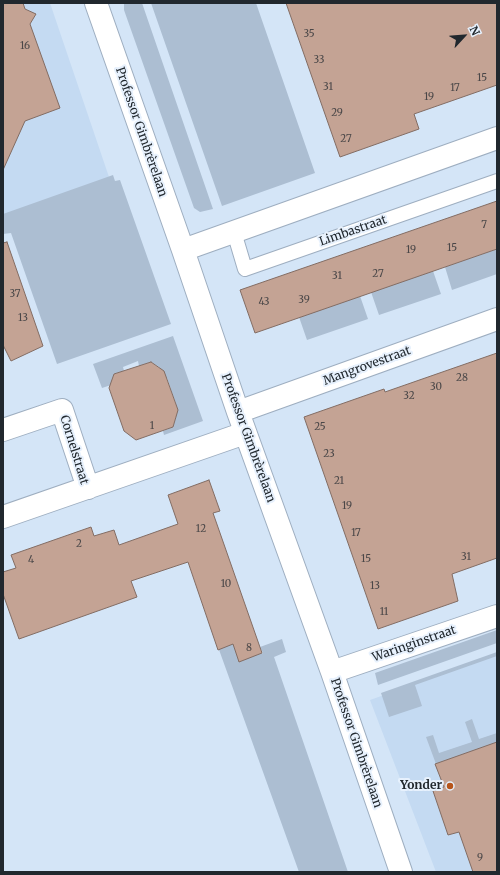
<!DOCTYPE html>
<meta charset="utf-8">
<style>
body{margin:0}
#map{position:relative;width:500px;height:875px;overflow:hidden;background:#d4e5f7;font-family:Merriweather,serif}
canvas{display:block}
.frame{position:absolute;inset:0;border:4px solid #21282e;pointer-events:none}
.north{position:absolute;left:444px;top:16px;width:40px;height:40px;-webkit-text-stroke:3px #e7f1fd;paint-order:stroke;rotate:64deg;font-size:11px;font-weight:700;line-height:16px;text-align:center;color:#21282e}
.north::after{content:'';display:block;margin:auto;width:14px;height:18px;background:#21282e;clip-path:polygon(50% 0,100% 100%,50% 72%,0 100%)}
</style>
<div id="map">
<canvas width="500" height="875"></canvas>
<div class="frame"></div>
<div class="north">N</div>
</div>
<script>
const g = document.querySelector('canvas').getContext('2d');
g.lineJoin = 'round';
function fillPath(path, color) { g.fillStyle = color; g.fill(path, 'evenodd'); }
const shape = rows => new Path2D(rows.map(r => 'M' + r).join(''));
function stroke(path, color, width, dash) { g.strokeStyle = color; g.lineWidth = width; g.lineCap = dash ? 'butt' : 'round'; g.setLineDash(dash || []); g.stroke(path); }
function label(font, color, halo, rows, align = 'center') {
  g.font = font + ' Merriweather,serif'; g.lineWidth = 4; g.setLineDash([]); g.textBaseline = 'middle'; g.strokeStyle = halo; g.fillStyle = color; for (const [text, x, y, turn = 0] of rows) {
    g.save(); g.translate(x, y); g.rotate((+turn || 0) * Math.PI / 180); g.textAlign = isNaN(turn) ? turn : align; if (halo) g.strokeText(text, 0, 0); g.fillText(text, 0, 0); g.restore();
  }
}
const built = shape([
 [3,3,50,3,110,180,3,216],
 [497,655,497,872,436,872,370,700]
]);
const green = shape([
 [124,3,142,3,213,209,200,212,194,208,124,10],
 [151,3,256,3,315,173,222,206],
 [113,175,115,181,120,180,171,324,57,364,11,233,3,234,3,214],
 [497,249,497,274,452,290,445,267],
 [433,271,441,294,379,315,371,292],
 [360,296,368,319,307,340,299,317],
 [173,336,203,421,164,435,163,431,173,427,176,417,172,406,176,404,167,378,162,379,159,367,151,362,139,366,138,361,123,367,124,371,114,374,111,385,102,388,93,364],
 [497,630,497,643,378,685,375,673],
 [213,633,256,655,263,653,260,647,282,639,286,652,274,657,348,872,299,872],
 [497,652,497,656,415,685,422,706,389,717,381,693],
 [472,719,479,739,497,733,497,742,436,764,426,737,433,735,439,753,472,742,465,722]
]);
const building = shape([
 [3,3,23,3,25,9,36,14,30,24,60,108,25,121,3,170,3,3],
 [286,3,497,3,497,85,414,114,419,129,340,157,286,3],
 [497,201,497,249,255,333,240,290,497,201],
 [7,242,43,346,11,361,3,345,3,243,7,242],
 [497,353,497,558,452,574,458,601,378,629,304,417,384,389,385,392,497,353],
 [151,362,164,371,178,410,173,427,136,440,124,431,109,388,114,374,151,362],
 [209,480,220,511,213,513,262,653,239,662,233,644,218,650,188,562,131,581,137,597,19,639,3,594,3,572,16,568,11,555,91,527,94,536,114,530,119,545,178,524,168,495,209,480],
 [497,742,497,872,473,872,459,832,448,835,433,791,444,787,435,764,497,742]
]);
const lane = shape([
 [234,232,245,269,497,181]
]);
const street = shape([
 [96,3,183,250,238,412,332,672,401,872],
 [183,250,497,138],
 [238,412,497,319],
 [3,430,62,410,88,488],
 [3,517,245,433],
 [332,672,497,616]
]);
const markers = [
 [450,786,4,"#b7551b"]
];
const numberNames = [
 ["35",309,34],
 ["16",25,46],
 ["33",319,60],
 ["15",482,78],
 ["31",328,87],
 ["17",455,88],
 ["19",429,97],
 ["29",337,113],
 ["27",346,139],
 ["7",484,225],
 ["15",452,248],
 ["19",411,250],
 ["27",378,274],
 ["31",337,276],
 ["37",15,294],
 ["39",304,300],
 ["43",264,302],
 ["13",23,318],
 ["28",462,378],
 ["30",436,387],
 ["32",409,396],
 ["1",152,426],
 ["25",320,427],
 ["23",329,454],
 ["21",339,481],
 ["19",347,506],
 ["12",201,529],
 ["17",356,533],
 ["2",79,544],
 ["31",466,557],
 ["15",366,559],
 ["4",31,560],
 ["10",226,584],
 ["13",375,586],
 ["11",384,612],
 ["8",249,648],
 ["9",480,858]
];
const streetNames = [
 ["Professor Gimbrèrelaan",141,132,71],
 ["Limbastraat",353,231,-19],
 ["Mangrovestraat",367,366,-20],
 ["Professor Gimbrèrelaan",248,438,70],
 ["Cornelstraat",74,450,73],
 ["Waringinstraat",414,644,-19],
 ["Professor Gimbrèrelaan",356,743,71]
];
const poiNames = [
 ["Yonder",442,786]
];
fillPath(built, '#c4daf2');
fillPath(green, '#acbed2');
fillPath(building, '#c4a394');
stroke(building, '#826c63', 1);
stroke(lane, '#9eaec0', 16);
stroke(street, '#9eaec0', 24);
stroke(lane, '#fff', 14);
stroke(street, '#fff', 22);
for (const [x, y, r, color] of markers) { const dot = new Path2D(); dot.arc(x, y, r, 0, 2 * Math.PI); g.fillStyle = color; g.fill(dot); stroke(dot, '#e7f1fd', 1.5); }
label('10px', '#4a4748', null, numberNames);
label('12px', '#21282e', '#e7f1fd', streetNames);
label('bold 12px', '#21282e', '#e7f1fd', poiNames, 'right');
</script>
